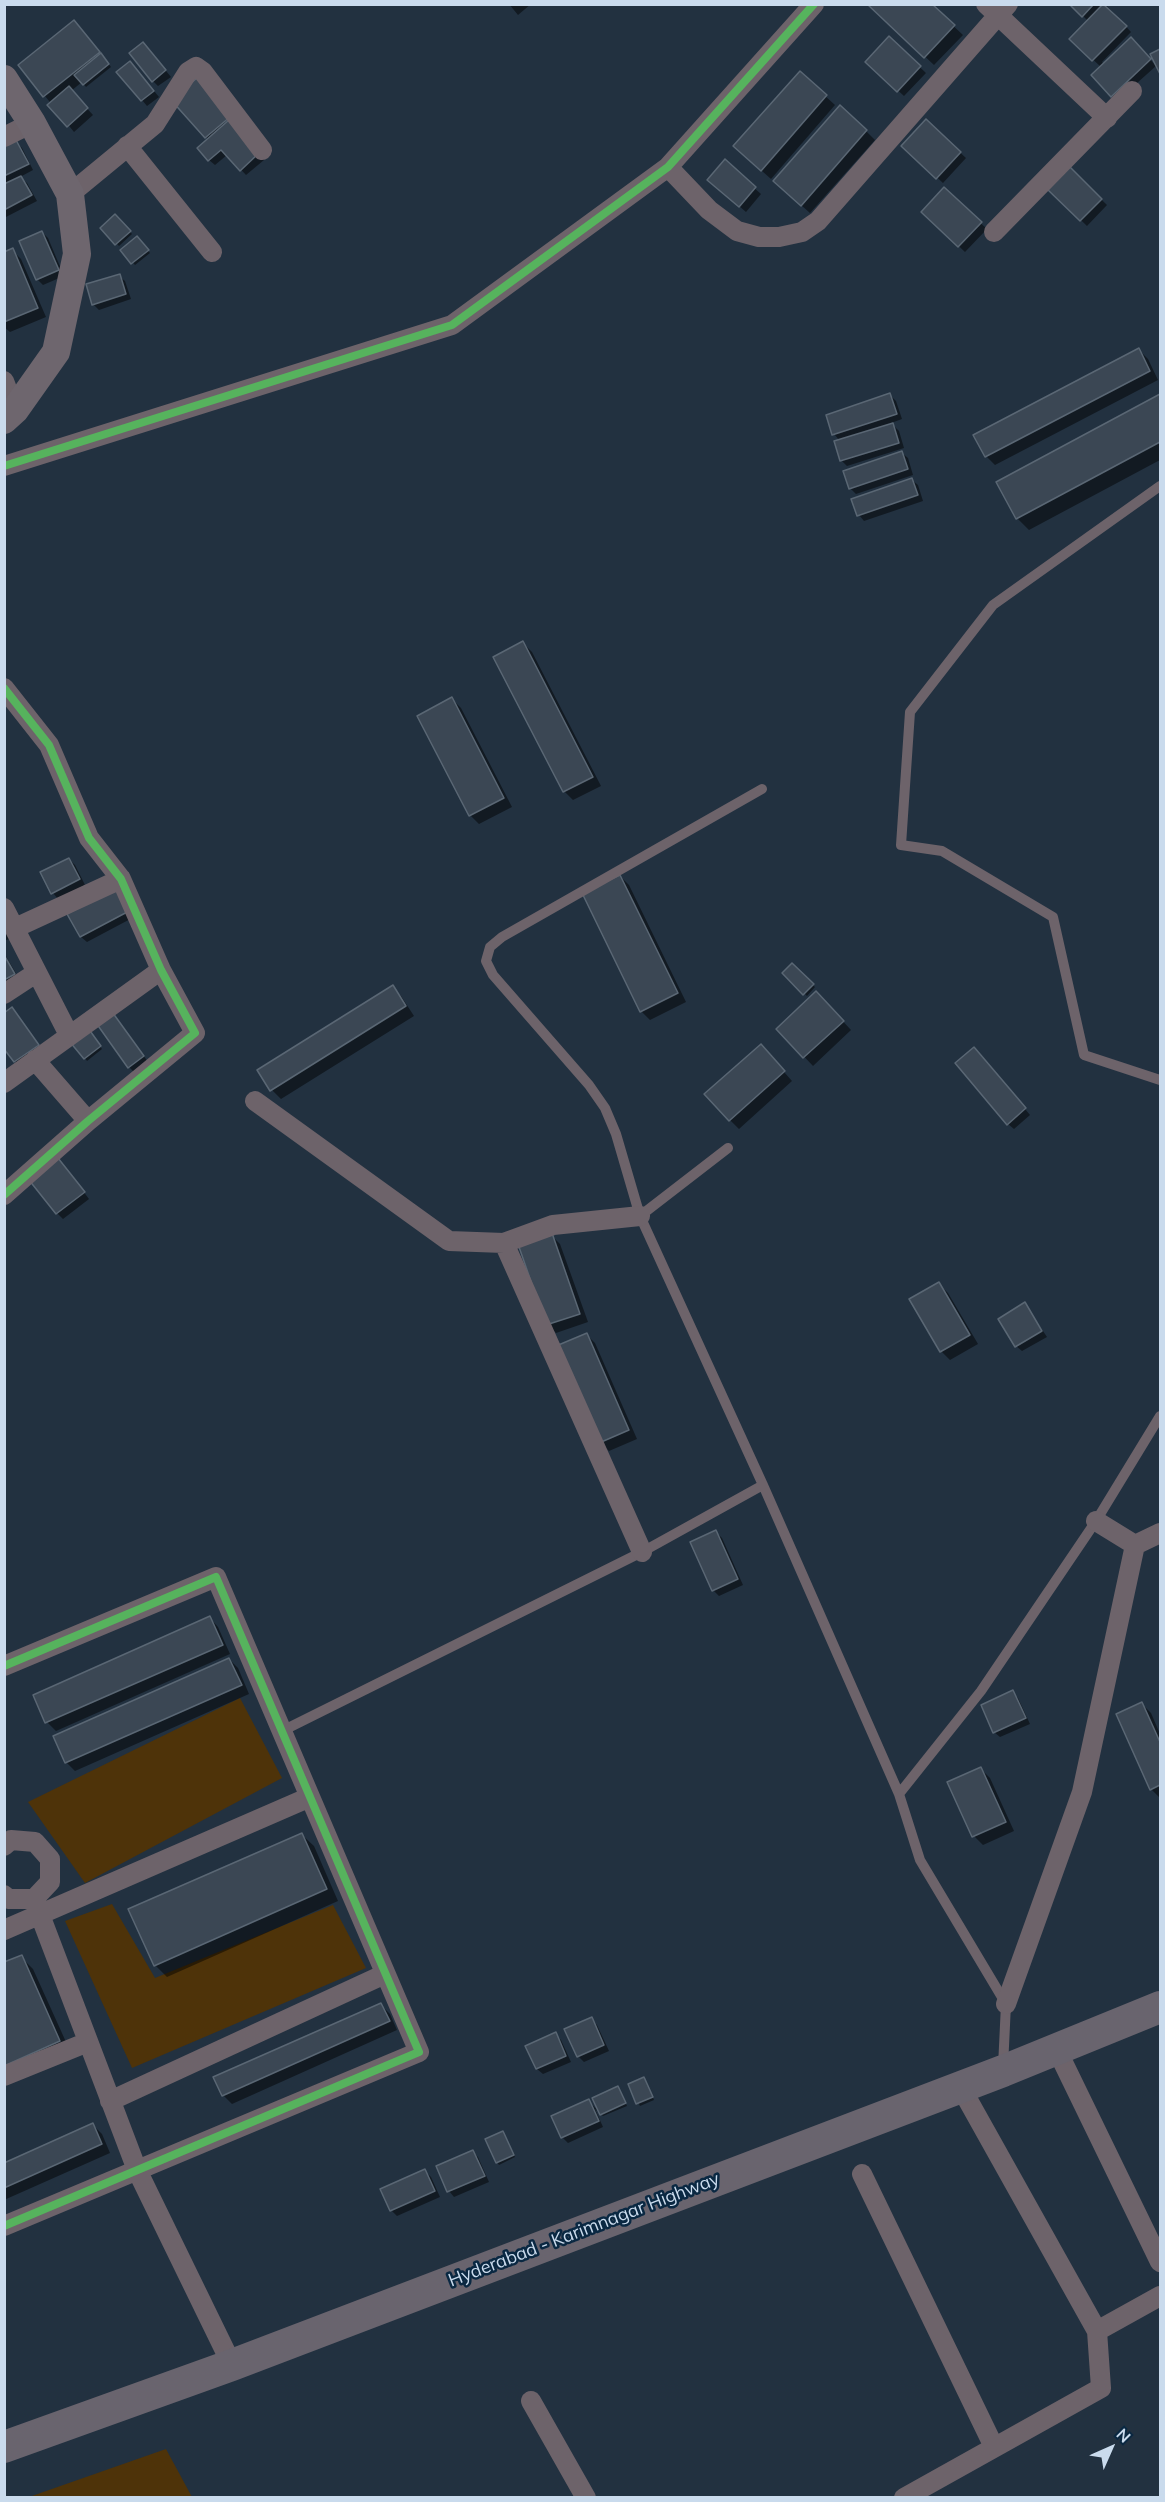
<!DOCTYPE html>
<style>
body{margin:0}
#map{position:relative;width:1165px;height:2502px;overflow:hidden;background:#223140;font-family:Mulish,sans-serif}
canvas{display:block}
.frame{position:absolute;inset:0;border:6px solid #cadbed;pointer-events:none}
.north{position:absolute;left:1081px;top:2418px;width:60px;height:60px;-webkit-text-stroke:4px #0a2842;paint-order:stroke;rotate:45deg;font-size:16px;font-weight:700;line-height:24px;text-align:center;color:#cadbed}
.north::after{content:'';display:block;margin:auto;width:21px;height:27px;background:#cadbed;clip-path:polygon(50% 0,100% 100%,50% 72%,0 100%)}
</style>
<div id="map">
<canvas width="1165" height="2502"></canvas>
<div class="frame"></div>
<div class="north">N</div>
</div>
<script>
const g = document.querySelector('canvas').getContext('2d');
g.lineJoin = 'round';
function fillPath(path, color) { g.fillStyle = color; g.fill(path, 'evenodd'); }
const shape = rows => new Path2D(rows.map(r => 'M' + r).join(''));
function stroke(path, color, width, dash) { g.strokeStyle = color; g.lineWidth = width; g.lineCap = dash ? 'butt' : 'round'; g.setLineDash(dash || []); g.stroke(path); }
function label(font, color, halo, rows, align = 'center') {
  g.font = font + ' Mulish,sans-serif'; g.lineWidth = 5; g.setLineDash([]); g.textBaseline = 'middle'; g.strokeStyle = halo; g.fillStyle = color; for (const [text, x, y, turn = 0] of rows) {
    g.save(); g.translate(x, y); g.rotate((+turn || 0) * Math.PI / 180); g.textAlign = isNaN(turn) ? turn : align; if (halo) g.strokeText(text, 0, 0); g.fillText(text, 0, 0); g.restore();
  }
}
const green = shape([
 [240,1698,282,1778,85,1883,28,1802],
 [112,1904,155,1978,333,1905,366,1968,132,2068,65,1921],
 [166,2449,192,2497,29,2497]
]);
const shadow = shape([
 [509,4,531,4,518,15],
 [869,4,930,4,963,35,934,65],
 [1071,4,1105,4,1131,32,1102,62,1104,64,1137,45,1156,66,1117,101,1112,96,1101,67,1071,39,1088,21],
 [83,31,111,67,86,87,82,82,71,91,93,115,74,132,45,96],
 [889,38,926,73,904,96,867,62],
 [149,50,171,77,158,86,153,81],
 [135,68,159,97,147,106,142,100],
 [800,73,835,105,771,179,744,155],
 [196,80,264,160,246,175,227,155,215,165,209,160,209,140,174,100],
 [926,121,966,158,943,183,903,146],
 [866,131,875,140,810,213,784,190],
 [16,142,22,148,33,170,20,177,27,183,37,201,4,218,4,148],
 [725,162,761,194,746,212,715,185],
 [1069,168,1107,205,1087,226,1049,189],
 [944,189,987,229,965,252,923,212],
 [115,216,132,234,119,246,102,228],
 [42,232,48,238,64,276,43,285,37,279],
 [137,238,150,253,135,265,122,250],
 [12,250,21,259,46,317,10,332,4,327,4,253],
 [119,276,125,281,131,299,99,310,93,304],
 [1139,350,1148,359,1158,380,995,465,986,456],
 [890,395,896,401,902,419,891,423,899,431,904,448,847,466,841,460,840,441,834,434],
 [1160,395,1160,460,1029,530,1017,518,998,483],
 [902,453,908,458,913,475,856,494,850,488],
 [912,480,918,485,923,501,864,521,859,515],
 [523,643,532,652,601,786,573,800,564,791],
 [452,699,461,708,512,807,479,824,470,815],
 [69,859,75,865,85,885,58,899,53,893],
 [620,876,629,885,686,1002,650,1020,641,1011],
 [118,888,136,916,87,942,81,937,69,914],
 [4,917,14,937,4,941],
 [4,953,20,980,4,989],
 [792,965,815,987,807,996,784,973],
 [392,987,401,996,414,1016,281,1099,272,1090,259,1070],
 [825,1002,851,1030,813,1066,778,1029],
 [18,1015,43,1051,21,1067,15,1061],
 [115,1016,148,1062,134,1072,129,1067],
 [90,1033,102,1049,87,1061,85,1058],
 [980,1054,1030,1115,1014,1129,1008,1124],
 [769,1055,792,1081,739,1129,730,1120],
 [64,1166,89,1199,63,1219,57,1213],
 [551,1235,560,1244,588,1322,556,1333,547,1324],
 [939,1284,948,1293,978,1344,950,1360,941,1351],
 [1025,1304,1047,1337,1022,1351,1016,1346],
 [586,1334,595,1343,637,1439,609,1451,600,1442],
 [716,1532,722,1538,743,1585,719,1596,713,1590],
 [210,1618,218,1627,230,1654,56,1731,47,1722,35,1696],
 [229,1659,238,1668,249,1694,75,1771,66,1762,55,1737],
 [1013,1692,1018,1698,1030,1724,1000,1737,994,1732],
 [1142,1704,1151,1713,1160,1734,1160,1798,1151,1789],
 [981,1769,990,1778,1014,1831,983,1845,974,1836],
 [301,1834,314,1846,338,1901,167,1977,155,1965],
 [21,1957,33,1969,71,2053,4,2083],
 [381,2005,390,2014,397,2030,232,2104,223,2095],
 [591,2019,597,2025,609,2051,584,2062,578,2056],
 [555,2034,561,2040,571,2062,543,2074,537,2069,527,2047],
 [646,2081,654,2100,640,2106,629,2085],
 [618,2088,627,2106,603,2116,595,2109,603,2127,568,2143,562,2137,589,2101,599,2112],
 [93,2125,102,2134,110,2153,4,2200,4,2164],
 [503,2133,515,2157,499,2165,497,2162],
 [473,2152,478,2157,489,2182,454,2197,449,2191,438,2167],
 [425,2171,431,2177,440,2197,397,2216,391,2210]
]);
const building = shape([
 [867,4,932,4,955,25,924,58,867,4],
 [1069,4,1094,4,1082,17,1069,4],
 [1103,4,1127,26,1092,61,1069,39,1103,4],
 [74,20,100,52,43,97,18,65,74,20],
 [889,36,921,66,897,92,865,62,889,36],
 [1131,37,1151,59,1111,97,1091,75,1131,37],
 [143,42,166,70,152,82,129,53,143,42],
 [1160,49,1160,74,1150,54,1160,49],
 [101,53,109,64,83,85,74,75,101,53],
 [130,61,154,91,141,101,116,72,130,61],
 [800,71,827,95,761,171,733,146,800,71],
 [197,78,230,117,205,138,171,100,197,78],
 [69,86,88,108,67,127,47,105,69,86],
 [840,105,867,130,801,206,773,181,840,105],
 [230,119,259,153,240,171,221,150,208,161,197,148,230,119],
 [926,119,961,152,936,179,901,146,926,119],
 [16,140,29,164,4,176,4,146,16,140],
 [725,159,756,187,739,207,707,180,725,159],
 [1069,166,1102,199,1080,221,1047,189,1069,166],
 [21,176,32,195,4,210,4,184,21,176],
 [944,187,982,222,958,247,921,212,944,187],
 [115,214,131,231,115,245,100,228,115,214],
 [42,231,59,270,36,280,19,241,42,231],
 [137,236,149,250,131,264,120,250,137,236],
 [13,248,38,308,4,322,4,252,13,248],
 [120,274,126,294,92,305,86,284,120,274],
 [1139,348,1150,371,985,457,973,435,1139,348],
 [890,393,897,414,832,435,826,415,890,393],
 [1160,394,1160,442,1016,519,996,482,1160,394],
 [893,423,899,443,840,461,834,441,893,423],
 [902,451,908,469,849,489,843,471,902,451],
 [912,478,918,495,857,516,851,499,912,478],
 [523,641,593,777,563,792,493,657,523,641],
 [452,697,504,798,469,816,417,716,452,697],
 [69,858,80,879,51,894,40,872,69,858],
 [620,875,678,993,640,1012,582,893,620,875],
 [119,886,131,910,80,937,67,914,119,886],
 [4,955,15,974,4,980,4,955],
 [792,963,814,984,803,995,782,973,792,963],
 [393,985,406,1006,270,1091,257,1070,393,985],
 [816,991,844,1021,803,1058,776,1029,816,991],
 [12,1007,39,1045,14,1062,4,1049,4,1013,12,1007],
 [110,1009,144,1056,128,1068,94,1020,110,1009],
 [88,1028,101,1046,84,1059,70,1042,88,1028],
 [761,1044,785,1071,729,1121,704,1094,761,1044],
 [974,1047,1026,1108,1007,1125,955,1063,974,1047],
 [58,1158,85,1192,56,1214,29,1180,58,1158],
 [552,1233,580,1314,546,1325,518,1244,552,1233],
 [939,1282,970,1335,940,1352,909,1299,939,1282],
 [1025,1302,1042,1331,1015,1347,998,1319,1025,1302],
 [587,1333,629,1430,599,1443,556,1346,587,1333],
 [716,1530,738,1579,712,1591,690,1542,716,1530],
 [210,1616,223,1645,45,1723,33,1695,210,1616],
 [229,1658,242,1685,65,1763,53,1736,229,1658],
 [1013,1690,1026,1718,993,1733,981,1705,1013,1690],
 [1142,1702,1160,1742,1160,1785,1150,1790,1116,1714,1142,1702],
 [981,1767,1006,1822,972,1837,947,1782,981,1767],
 [302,1833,327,1889,154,1966,128,1909,302,1833],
 [22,1955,60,2041,4,2066,4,1962,22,1955],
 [381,2003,390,2021,222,2096,213,2077,381,2003],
 [592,2017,604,2045,577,2057,564,2029,592,2017],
 [556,2032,566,2056,536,2069,525,2046,556,2032],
 [644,2077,653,2097,636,2104,628,2084,644,2077],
 [618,2086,626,2103,600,2115,592,2098,618,2086],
 [589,2099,599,2121,561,2138,551,2116,589,2099],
 [93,2123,102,2144,4,2188,4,2163,93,2123],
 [503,2131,514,2155,496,2163,485,2139,503,2131],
 [473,2150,485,2176,447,2192,436,2166,473,2150],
 [425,2169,435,2191,390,2211,380,2189,425,2169]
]);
const lane = shape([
 [1160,486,993,605,910,712,901,845,942,851,1053,917,1084,1055,1160,1080],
 [728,1148,640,1216,763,1485,899,1794],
 [640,1216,616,1134,605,1108,589,1085,493,975,486,961,490,947,502,937,762,789],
 [282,1731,642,1552,763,1485],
 [1003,2067,1006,2004,920,1860,899,1794,981,1691,1096,1521,1160,1416]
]);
const street = shape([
 [986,4,1107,118],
 [4,137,32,123],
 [127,146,212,252],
 [668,167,709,210,737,231,759,237,779,237,802,232,818,221,1008,4],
 [70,194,155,124,188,72,196,67,203,72,262,150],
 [994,232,1132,91],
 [4,381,15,410],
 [4,466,452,325,668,167,814,4],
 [4,688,49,745,89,838,121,879,161,970,195,1033,88,1121,4,1195],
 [4,908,69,1035],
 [15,928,121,879],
 [4,994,36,973],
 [35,1060,88,1121],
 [4,1083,161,970],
 [255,1101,449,1241,504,1243],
 [640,1216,553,1225,504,1243,642,1552],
 [1096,1521,1135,1545,1160,1533],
 [4,1666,216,1577,419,2052,4,2226],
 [4,1846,11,1840,35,1842,50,1859,50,1882,34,1899,8,1899,4,1895],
 [34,1899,137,2170,232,2365],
 [4,1930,310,1797],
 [1006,2004,1082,1792,1135,1545],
 [1056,2048,1160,2262],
 [4,2076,88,2042],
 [110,2101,385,1974],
 [862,2174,994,2447],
 [1097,2331,1160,2296],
 [531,2401,586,2498],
 [904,2498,1101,2388,1097,2331,960,2086]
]);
const secondary = shape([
 [4,79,32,123,70,194,77,254,56,352,15,410,4,420]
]);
const primary = shape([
 [4,2447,232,2365,1003,2071,1160,2007]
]);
const cycleway = shape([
 [4,466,452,325,668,167,814,4],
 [4,688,49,745,89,838,121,879,161,970,195,1033,88,1121,4,1195],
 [4,1666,216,1577,419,2052,4,2226]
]);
const streetNames = [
 ["Hyderabad - Karimnagar Highway",584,2230,-21]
];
fillPath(green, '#4e3309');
fillPath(shadow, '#0007');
fillPath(building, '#3b4754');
stroke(building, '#5a6774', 1.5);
stroke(lane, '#6d636a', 10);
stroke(street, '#6d636a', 20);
stroke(secondary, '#6e666e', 28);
stroke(primary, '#69646e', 32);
stroke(cycleway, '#56b35d', 8);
label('18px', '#cadbed', '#0a2842', streetNames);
</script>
